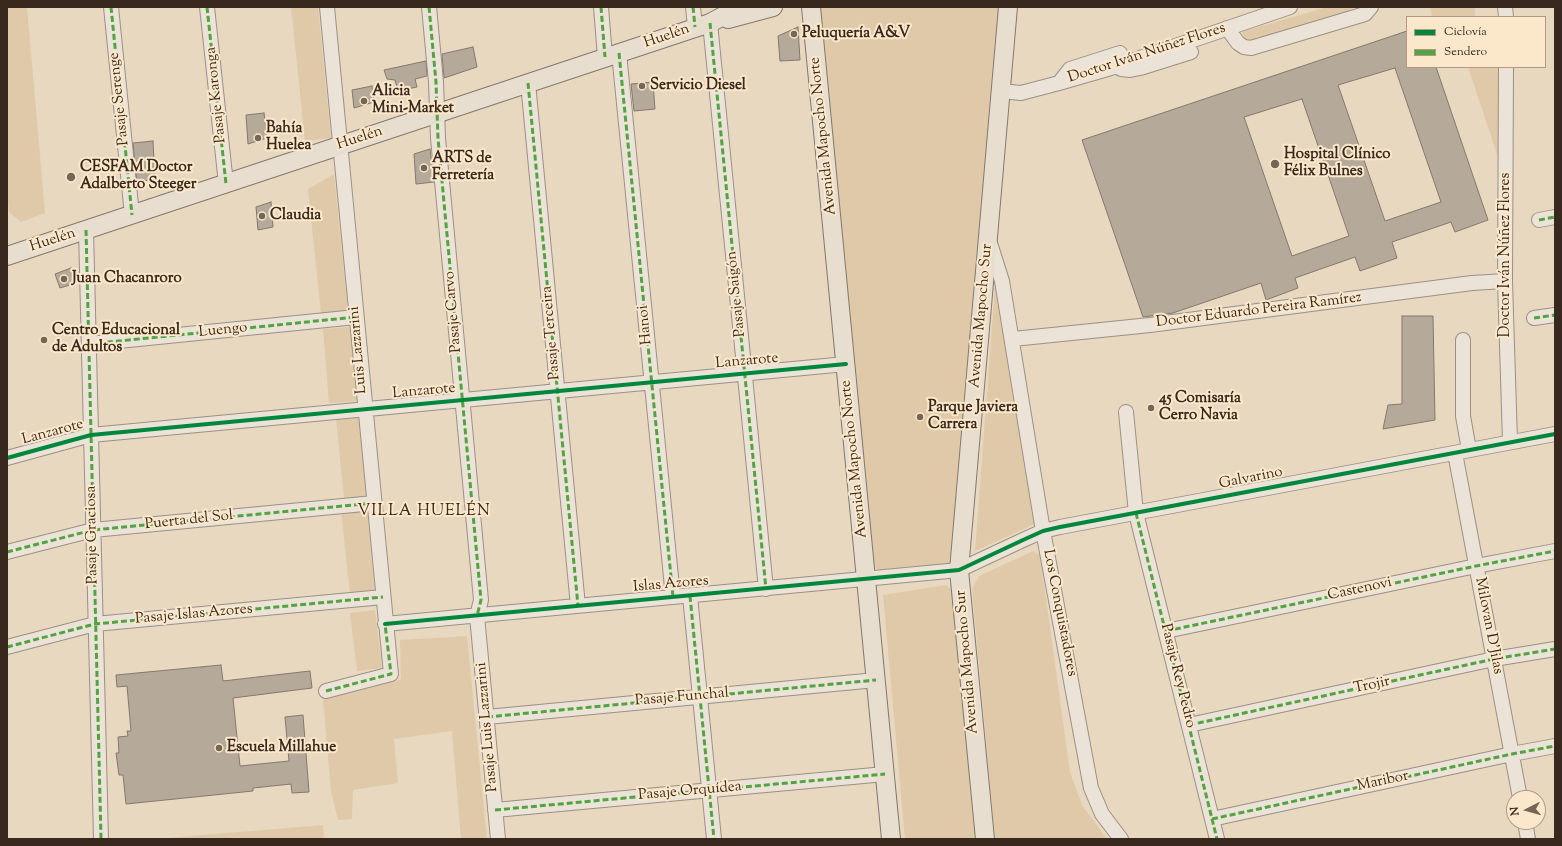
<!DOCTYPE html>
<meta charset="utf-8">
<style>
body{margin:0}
#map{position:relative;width:1562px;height:846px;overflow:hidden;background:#e8d8c0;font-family:"Sorts Mill Goudy",serif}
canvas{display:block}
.frame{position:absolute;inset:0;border:8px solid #39281d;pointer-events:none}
.legend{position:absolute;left:1406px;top:16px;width:140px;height:52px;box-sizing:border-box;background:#fbe8cb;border:1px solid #ad9b85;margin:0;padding:5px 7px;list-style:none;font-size:12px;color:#39281d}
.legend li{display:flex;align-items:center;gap:8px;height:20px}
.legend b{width:20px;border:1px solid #ad9b85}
.north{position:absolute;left:1506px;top:790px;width:40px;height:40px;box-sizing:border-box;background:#fbe8cb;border:1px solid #ad9b85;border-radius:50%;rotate:264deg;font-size:11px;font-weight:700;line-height:16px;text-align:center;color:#39281d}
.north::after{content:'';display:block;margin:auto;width:14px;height:18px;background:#766656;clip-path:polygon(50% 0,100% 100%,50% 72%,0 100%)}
</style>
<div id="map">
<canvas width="1562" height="846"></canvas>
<div class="frame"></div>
<ul class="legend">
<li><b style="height:5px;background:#00873e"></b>Ciclovía</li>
<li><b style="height:5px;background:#53a341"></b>Sendero</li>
</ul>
<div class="north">N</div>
</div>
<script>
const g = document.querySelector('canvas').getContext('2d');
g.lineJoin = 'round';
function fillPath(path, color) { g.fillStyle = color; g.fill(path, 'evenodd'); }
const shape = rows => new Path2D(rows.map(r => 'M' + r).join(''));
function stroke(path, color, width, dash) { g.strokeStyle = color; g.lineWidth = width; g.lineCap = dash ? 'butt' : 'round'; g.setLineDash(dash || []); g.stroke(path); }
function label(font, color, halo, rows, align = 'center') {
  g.font = font + ' "Sorts Mill Goudy",serif'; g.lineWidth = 4; g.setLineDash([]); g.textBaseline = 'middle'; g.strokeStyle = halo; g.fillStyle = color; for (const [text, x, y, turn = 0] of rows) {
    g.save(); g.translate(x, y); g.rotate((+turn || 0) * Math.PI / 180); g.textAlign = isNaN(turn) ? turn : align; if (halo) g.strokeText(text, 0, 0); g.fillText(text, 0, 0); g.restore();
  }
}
const green = shape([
 [7,7,27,7,45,213,21,222,9,212,7,189],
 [291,7,318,7,331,138,305,141],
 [819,7,999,7,951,562,949,565,879,571,873,565],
 [1327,7,1353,7,1351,10,1247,44,1242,32],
 [1430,7,1475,7,1475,17,1432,17],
 [1468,67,1500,67,1500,163],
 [334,174,348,311,321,313,308,189],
 [995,286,1037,523,975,551],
 [351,327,357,401,329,403,323,329],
 [360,416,368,497,344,499,336,418],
 [367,509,375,592,350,594,341,511],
 [1033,551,1040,555,1070,772,1082,805,1107,839,995,839,972,589,979,576],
 [946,585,956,594,978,839,905,839,883,595],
 [375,610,382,668,357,671,350,613],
 [467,636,487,839,461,839,452,731,394,739,398,783,353,790,352,819,338,820,331,791,323,700,401,679,400,640],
 [323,825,324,839,155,839]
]);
const building = shape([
 [798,27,800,60,780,61,778,36,798,27],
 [1407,31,1407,67,1436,67,1488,220,1455,232,1451,222,1392,242,1397,258,1360,271,1355,257,1295,278,1298,288,1266,300,1261,283,1173,313,1143,317,1082,140,1407,31],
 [1395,68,1441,202,1385,221,1338,85,1395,68],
 [1302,99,1349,236,1292,256,1244,117,1302,99],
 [473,47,477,67,444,78,442,54,473,47],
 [426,61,427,76,415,79,417,87,398,91,395,80,387,79,384,70,426,61],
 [653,82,655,109,634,111,631,84,653,82],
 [372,86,374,102,354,108,352,90,372,86],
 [264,113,267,138,248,144,246,115,264,113],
 [153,141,155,178,137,183,133,143,153,141],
 [430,149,434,182,416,184,414,154,430,149],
 [271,202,273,227,258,230,256,207,271,202],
 [71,268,73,284,60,288,55,274,71,268],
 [1402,316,1433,316,1435,420,1383,429,1388,405,1402,404,1402,316],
 [221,665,223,681,310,671,312,688,233,698,240,766,289,761,285,717,303,715,309,792,292,793,291,784,253,788,253,791,126,804,123,775,119,775,116,753,119,753,118,737,128,736,127,731,131,731,127,686,117,687,116,675,221,665]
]);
const minor = shape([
 [111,7,132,215],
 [207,7,226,184],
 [429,7,436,82,438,138,481,600,477,616,498,839],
 [601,7,605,57],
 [693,7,695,27],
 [1505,7,1506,17],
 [710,23,766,589],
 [1227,28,1238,43,1244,47,1251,48,1365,14,1371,7],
 [619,53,673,597],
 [1506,67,1505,281,1510,442],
 [1121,69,1130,70,1140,68,1191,52],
 [528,83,578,606],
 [1059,83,1070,69,1120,53],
 [1001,91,1021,93,1059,83,1111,68,1290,7],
 [1539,220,1555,217],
 [86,230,101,839],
 [989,240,1002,281,1043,531,1091,788,1102,814,1121,839],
 [1534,318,1555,315],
 [1013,339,1150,325,1472,283,1505,281],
 [1463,340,1463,416,1469,450],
 [89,344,356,317],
 [1126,412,1136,513,1217,839],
 [1455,453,1520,798],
 [7,458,91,435,846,364],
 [7,552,93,530,374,503],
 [690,596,714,839],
 [385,624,959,570,1023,540,1043,531,1060,527,1555,434],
 [1166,631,1476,566,1555,551],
 [7,647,95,624,383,597],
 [326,691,391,674,327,7],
 [487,717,876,680],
 [1189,725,1494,659,1555,649],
 [495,810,885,774],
 [1212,819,1512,754,1555,746],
 [1525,822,1528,839]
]);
const major = shape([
 [811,7,891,839],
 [728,19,773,7],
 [7,256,710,23,740,7],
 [985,839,959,570,1008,7]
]);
const quiet = shape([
 [111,7,132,215],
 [207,7,226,184],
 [429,7,436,82,438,138,481,600,477,616],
 [601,7,605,57],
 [693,7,695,27],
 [710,23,766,589],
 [619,53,673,597],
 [528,83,578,606],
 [1539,220,1555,217],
 [86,230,101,839],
 [1534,318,1555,315],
 [89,344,356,317],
 [1136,513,1217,839],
 [7,552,93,530,374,503],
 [690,596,714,839],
 [1166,631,1476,566,1555,551],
 [7,647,95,624,383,597],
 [326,691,391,674,385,624],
 [487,717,876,680],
 [1189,725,1494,659,1555,649],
 [495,810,885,774],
 [1212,819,1512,754,1555,746]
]);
const cycleway = shape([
 [7,458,91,435,846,364],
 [385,624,959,570,1023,540,1043,531,1060,527,1555,434]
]);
const markers = [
 [794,34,4,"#766656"],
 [642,86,4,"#766656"],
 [364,101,4,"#766656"],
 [258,138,4,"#766656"],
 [1275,164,5,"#766656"],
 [424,168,4,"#766656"],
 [71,177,5,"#766656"],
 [262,216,4,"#766656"],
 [64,279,4,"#766656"],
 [44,340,4,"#766656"],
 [1151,408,4,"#766656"],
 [920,417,4,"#766656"],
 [219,748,4,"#766656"]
];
const poiNames = [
 ["Peluquería A&V",802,34],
 ["Servicio Diesel",650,86],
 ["Alicia",372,92],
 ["Mini-Market",372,109],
 ["Bahía",266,129],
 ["Huelea",266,146],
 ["Hospital Clínico",1284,155],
 ["Félix Bulnes",1284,172],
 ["ARTS de",432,159],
 ["Ferretería",432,176],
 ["CESFAM Doctor",80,168],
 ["Adalberto Steeger",80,185],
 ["Claudia",270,216],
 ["Juan Chacanroro",72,279],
 ["Centro Educacional",52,331],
 ["de Adultos",52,348],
 ["45 Comisaría",1159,399],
 ["Cerro Navia",1159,416],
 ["Parque Javiera",928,408],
 ["Carrera",928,425],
 ["Escuela Millahue",227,748]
];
const streetNames = [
 ["Huelén",667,37,-19],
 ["Doctor Iván Núñez Flores",1147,54,-18],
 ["Pasaje Karonga",217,95,-96],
 ["Pasaje Serenge",120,99,-96],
 ["Avenida Mapocho Norte",824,136,-96],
 ["Huelén",360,139,-18],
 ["Huelén",53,241,-18],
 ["Doctor Iván Núñez Flores",1506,255,-90],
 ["Pasaje Saigón",737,294,-96],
 ["Doctor Eduardo Pereira Ramírez",1259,311,-7],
 ["Pasaje Carvo",454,312,-95],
 ["Avenida Mapocho Sur",982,316,-85],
 ["Hanoi",646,325,-96],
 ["Luengo",223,331,-6],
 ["Pasaje Terceira",552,333,-95],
 ["Luis Lazzarini",359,350,-95],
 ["Lanzarote",747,362,-5],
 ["Lanzarote",424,392,-5],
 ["Lanzarote",53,433,-15],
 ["Avenida Mapocho Norte",855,459,-96],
 ["Galvarino",1251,479,-11],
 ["Puerta del Sol",189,521,-6],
 ["Pasaje Graciosa",93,535,-91],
 ["Islas Azores",671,585,-5],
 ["Castenovi",1360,590,-12],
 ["Los Conquistadores",1059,613,79],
 ["Pasaje Islas Azores",194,615,-5],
 ["Milovan D'Jilas",1488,626,79],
 ["Avenida Mapocho Sur",968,662,-95],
 ["Pasaje Rey Pedro",1177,676,76],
 ["Trojir",1372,686,-12],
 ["Pasaje Funchal",682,698,-5],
 ["Pasaje Luis Lazzarini",488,727,-95],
 ["Maribor",1383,782,-12],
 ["Pasaje Orquídea",690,792,-5]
];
const neighbourhoodNames = [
 ["VILLA HUELÉN",424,512]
];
fillPath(green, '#dfc9a9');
fillPath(building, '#b5aa9a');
stroke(building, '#83786b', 1);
stroke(minor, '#9b9082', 16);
stroke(major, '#83786b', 20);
stroke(minor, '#ebe3d7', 14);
stroke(major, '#e7ded0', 18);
stroke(quiet, '#53a341', 3, [6, 3]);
stroke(cycleway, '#00873e', 4);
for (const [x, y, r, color] of markers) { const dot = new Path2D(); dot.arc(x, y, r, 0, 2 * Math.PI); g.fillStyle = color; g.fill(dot); stroke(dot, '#fbe8cb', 1.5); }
label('bold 15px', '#39281d', '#fbe8cb', poiNames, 'left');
label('15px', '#39281d', '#fbe8cb', streetNames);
g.letterSpacing = '1px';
label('16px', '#39281d', '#fbe8cb', neighbourhoodNames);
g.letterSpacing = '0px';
</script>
